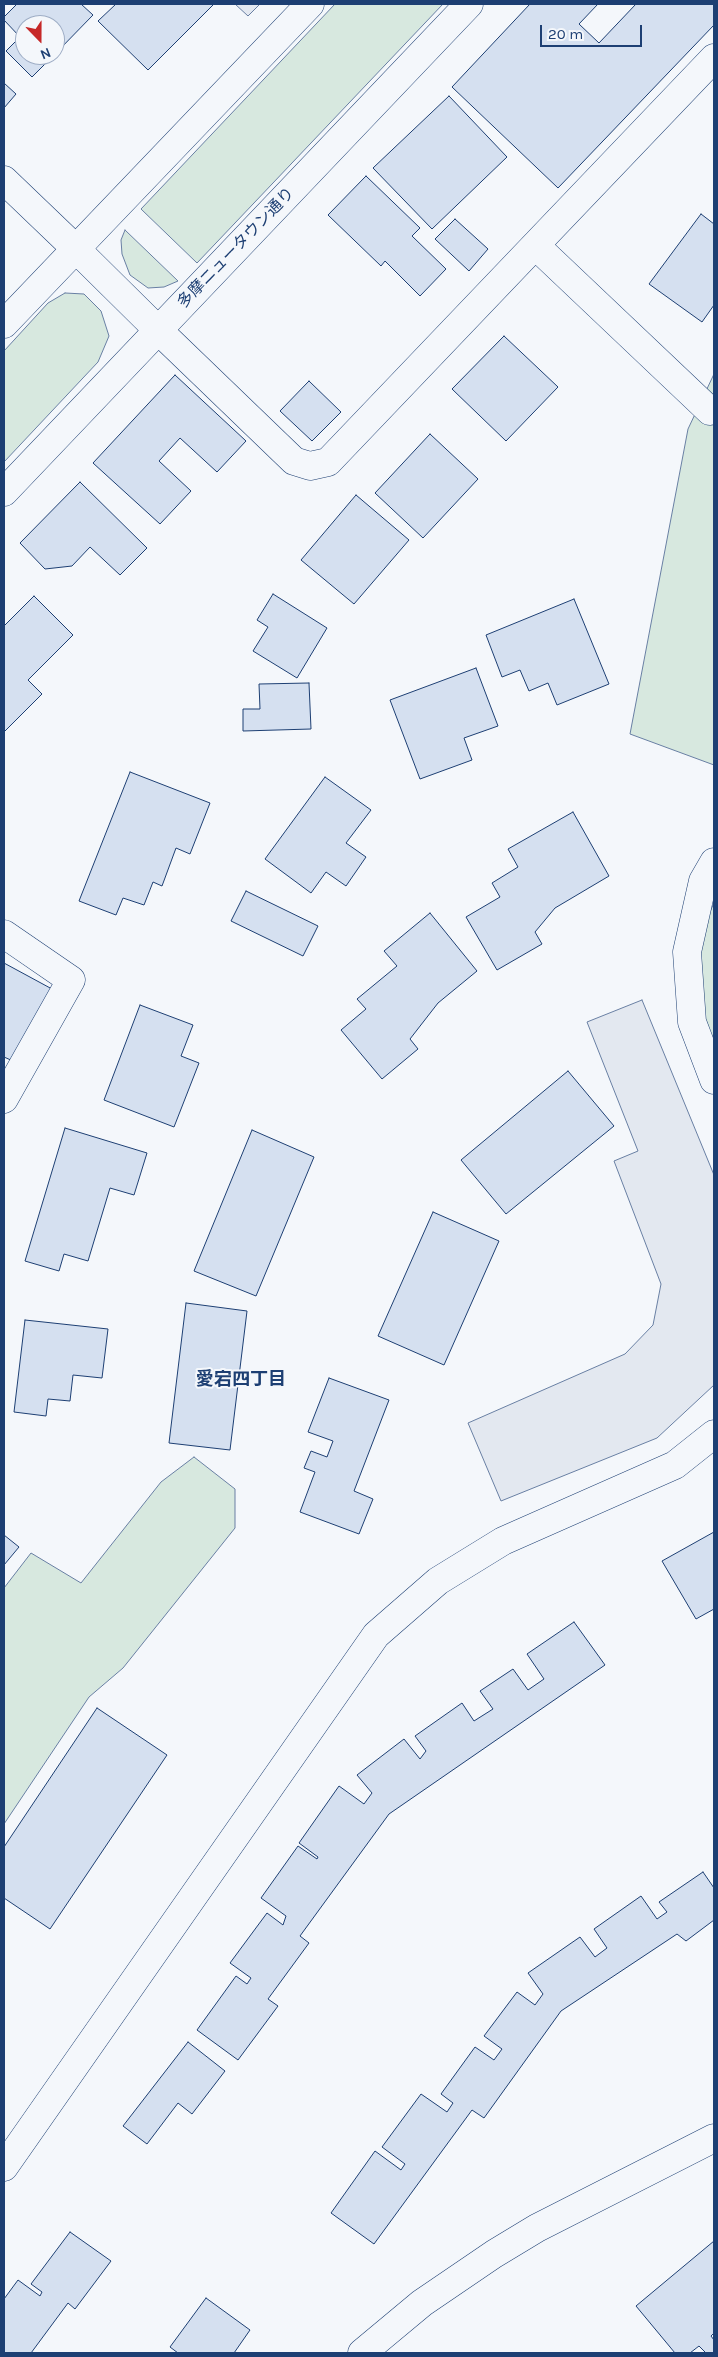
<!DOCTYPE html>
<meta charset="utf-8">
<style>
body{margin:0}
#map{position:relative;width:718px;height:2357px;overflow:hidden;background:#f4f7fb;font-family:Karla,sans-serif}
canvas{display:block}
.frame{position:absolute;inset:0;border:5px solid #1d3f73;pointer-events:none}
.north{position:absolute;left:15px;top:15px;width:50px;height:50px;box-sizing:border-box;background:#f4f7fb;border:1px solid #9eadc5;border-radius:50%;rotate:158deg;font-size:14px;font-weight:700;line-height:20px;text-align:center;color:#1d3f73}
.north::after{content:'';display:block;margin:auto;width:18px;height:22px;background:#c62828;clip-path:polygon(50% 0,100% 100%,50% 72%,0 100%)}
.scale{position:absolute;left:540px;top:25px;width:102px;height:22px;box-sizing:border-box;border:2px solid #1d3f73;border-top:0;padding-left:6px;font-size:15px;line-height:18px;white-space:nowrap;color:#1d3f73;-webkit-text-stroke:4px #f4f7fb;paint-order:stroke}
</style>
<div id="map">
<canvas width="718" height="2357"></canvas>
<div class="frame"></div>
<div class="north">N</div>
<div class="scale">20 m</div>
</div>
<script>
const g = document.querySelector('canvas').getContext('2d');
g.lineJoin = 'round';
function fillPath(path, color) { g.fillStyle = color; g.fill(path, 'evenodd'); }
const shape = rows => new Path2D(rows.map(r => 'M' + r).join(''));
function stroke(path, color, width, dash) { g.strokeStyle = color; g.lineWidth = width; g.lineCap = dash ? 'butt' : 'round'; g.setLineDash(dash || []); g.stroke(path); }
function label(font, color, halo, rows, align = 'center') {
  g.font = font + ' Karla,"Noto Sans JP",sans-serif'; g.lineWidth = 4; g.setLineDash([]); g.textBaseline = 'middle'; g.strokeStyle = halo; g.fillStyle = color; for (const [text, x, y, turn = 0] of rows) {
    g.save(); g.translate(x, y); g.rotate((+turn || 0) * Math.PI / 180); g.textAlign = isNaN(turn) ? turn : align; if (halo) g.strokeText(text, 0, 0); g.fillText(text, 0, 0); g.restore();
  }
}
const green = shape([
 [335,4,443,4,197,263,141,209,335,4],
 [125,230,178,281,164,287,148,288,130,275,122,254,121,240,125,230],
 [65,293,84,294,101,311,109,336,98,362,4,462,4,351,48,303,65,293],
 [714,374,714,765,630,734,688,429,714,374],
 [714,903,714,1054,699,1017,693,949,714,903],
 [194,1457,235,1489,235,1528,123,1668,89,1697,4,1824,4,1588,31,1553,81,1583,161,1482,194,1457]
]);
const parking = shape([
 [235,4,260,4,248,16,235,4],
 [642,1000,714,1175,714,1385,657,1438,501,1501,468,1423,625,1354,653,1325,661,1284,614,1161,638,1151,587,1022,642,1000]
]);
const building = shape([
 [17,4,81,4,93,15,55,54,55,25,25,25,25,55,54,55,32,77,6,51,20,37,4,20,4,17,17,4],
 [116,4,214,4,148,70,98,21,116,4],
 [530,4,598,4,579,24,599,43,636,4,714,4,714,25,558,188,452,87,530,4],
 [4,83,16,94,4,108,4,83],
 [449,96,507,157,432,229,373,168,449,96],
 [366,176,420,228,412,236,446,269,420,296,385,261,381,266,328,215,366,176],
 [701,214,714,224,714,305,702,322,649,284,701,214],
 [455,219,488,249,469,271,435,239,455,219],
 [504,336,558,387,506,441,452,389,504,336],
 [175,375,246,441,217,472,180,438,159,461,191,491,160,524,93,463,175,375],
 [309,381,341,412,312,441,280,411,309,381],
 [430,434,478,479,423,538,375,493,430,434],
 [80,482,147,548,120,575,90,547,72,566,45,569,20,543,80,482],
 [356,495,409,540,354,604,301,560,356,495],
 [273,594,327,628,297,678,253,651,268,627,257,620,273,594],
 [34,596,73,635,28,680,42,694,4,732,4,626,34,596],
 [574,599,609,684,557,705,548,683,529,691,520,670,502,677,486,635,574,599],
 [476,668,498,726,464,738,472,760,420,779,390,700,476,668],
 [309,683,311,729,243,731,243,709,260,709,259,684,309,683],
 [130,772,210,803,190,854,176,848,162,886,153,882,144,905,123,898,116,915,79,901,130,772],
 [325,777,371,810,346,843,366,857,346,886,326,872,311,893,265,859,325,777],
 [573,812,609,876,555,908,535,932,542,944,497,970,466,917,500,897,492,883,518,867,508,849,573,812],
 [246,891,318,926,303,956,231,921,246,891],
 [430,913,477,971,438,1003,410,1039,418,1049,382,1079,341,1030,366,1009,357,999,397,966,384,951,430,913],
 [4,963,52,989,13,1061,4,1057,4,963],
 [140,1005,193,1025,181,1056,199,1063,174,1127,104,1100,140,1005],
 [568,1071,614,1126,506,1214,461,1160,568,1071],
 [65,1128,147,1153,134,1195,110,1188,88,1261,64,1254,59,1271,25,1261,65,1128],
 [252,1130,314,1157,256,1296,194,1271,252,1130],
 [433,1212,499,1241,444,1365,378,1336,433,1212],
 [186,1303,247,1311,230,1450,169,1443,186,1303],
 [25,1320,108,1329,102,1378,73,1375,70,1401,48,1399,46,1416,14,1412,25,1320],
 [329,1378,389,1400,354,1491,373,1499,359,1534,300,1512,315,1472,304,1468,311,1451,327,1457,333,1441,308,1432,329,1378],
 [714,1532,714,1609,696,1619,662,1561,714,1532],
 [4,1535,19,1547,4,1565,4,1535],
 [574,1622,605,1665,389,1814,300,1936,309,1943,268,1999,278,2006,238,2060,197,2030,236,1976,247,1984,251,1978,230,1963,267,1913,283,1925,286,1916,261,1898,298,1846,317,1859,318,1857,299,1843,339,1786,364,1804,372,1793,357,1775,404,1739,420,1759,426,1751,415,1736,462,1703,474,1721,493,1709,480,1691,513,1669,528,1690,544,1679,527,1654,574,1622],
 [97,1708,167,1755,50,1929,4,1898,4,1847,97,1708],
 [703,1872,714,1888,714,1920,686,1941,677,1934,561,2011,484,2118,472,2110,374,2244,331,2213,375,2151,401,2170,405,2164,382,2147,421,2094,447,2112,453,2103,441,2094,475,2047,494,2060,502,2049,484,2036,517,1992,535,2005,543,1994,528,1973,580,1937,595,1957,607,1948,594,1929,641,1896,657,1919,667,1912,659,1902,703,1872],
 [188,2042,225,2071,192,2114,178,2103,147,2144,123,2126,188,2042],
 [70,2232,111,2261,75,2309,68,2303,31,2353,4,2353,4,2299,18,2280,40,2296,42,2292,31,2284,70,2232],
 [714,2241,714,2333,711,2336,714,2340,714,2353,706,2353,699,2346,690,2353,675,2353,636,2306,714,2241],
 [206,2298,250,2330,234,2353,178,2353,170,2347,206,2298]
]);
const street = shape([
 [4,180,76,249],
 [536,246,710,411],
 [158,330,294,461,310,466,328,462,714,58],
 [4,934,71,980,4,1099]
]);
const secondary = shape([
 [76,249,158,330],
 [4,324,310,4],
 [4,492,469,4],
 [714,862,703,881,687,952,692,1022,714,1080],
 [4,2167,376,1635,438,1581,503,1541,675,1465,714,1434],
 [362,2353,422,2303,494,2254,537,2228,714,2138]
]);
const streetNames = [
 ["多摩ニュータウン通り",236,248,-46]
];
const neighbourhoodNames = [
 ["愛宕四丁目",241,1380]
];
fillPath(green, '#d7e8df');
stroke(green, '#687fa3', 1);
fillPath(parking, '#e3e8f0');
stroke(parking, '#687fa3', 1);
fillPath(building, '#d5e0f0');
stroke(building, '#1d3f73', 1);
stroke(street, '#1d3f73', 29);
stroke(secondary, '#1d3f73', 29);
stroke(street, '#f4f7fb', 28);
stroke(secondary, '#f4f7fb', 28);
label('16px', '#1d3f73', '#f4f7fb', streetNames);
label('bold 18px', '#1d3f73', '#f4f7fb', neighbourhoodNames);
</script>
